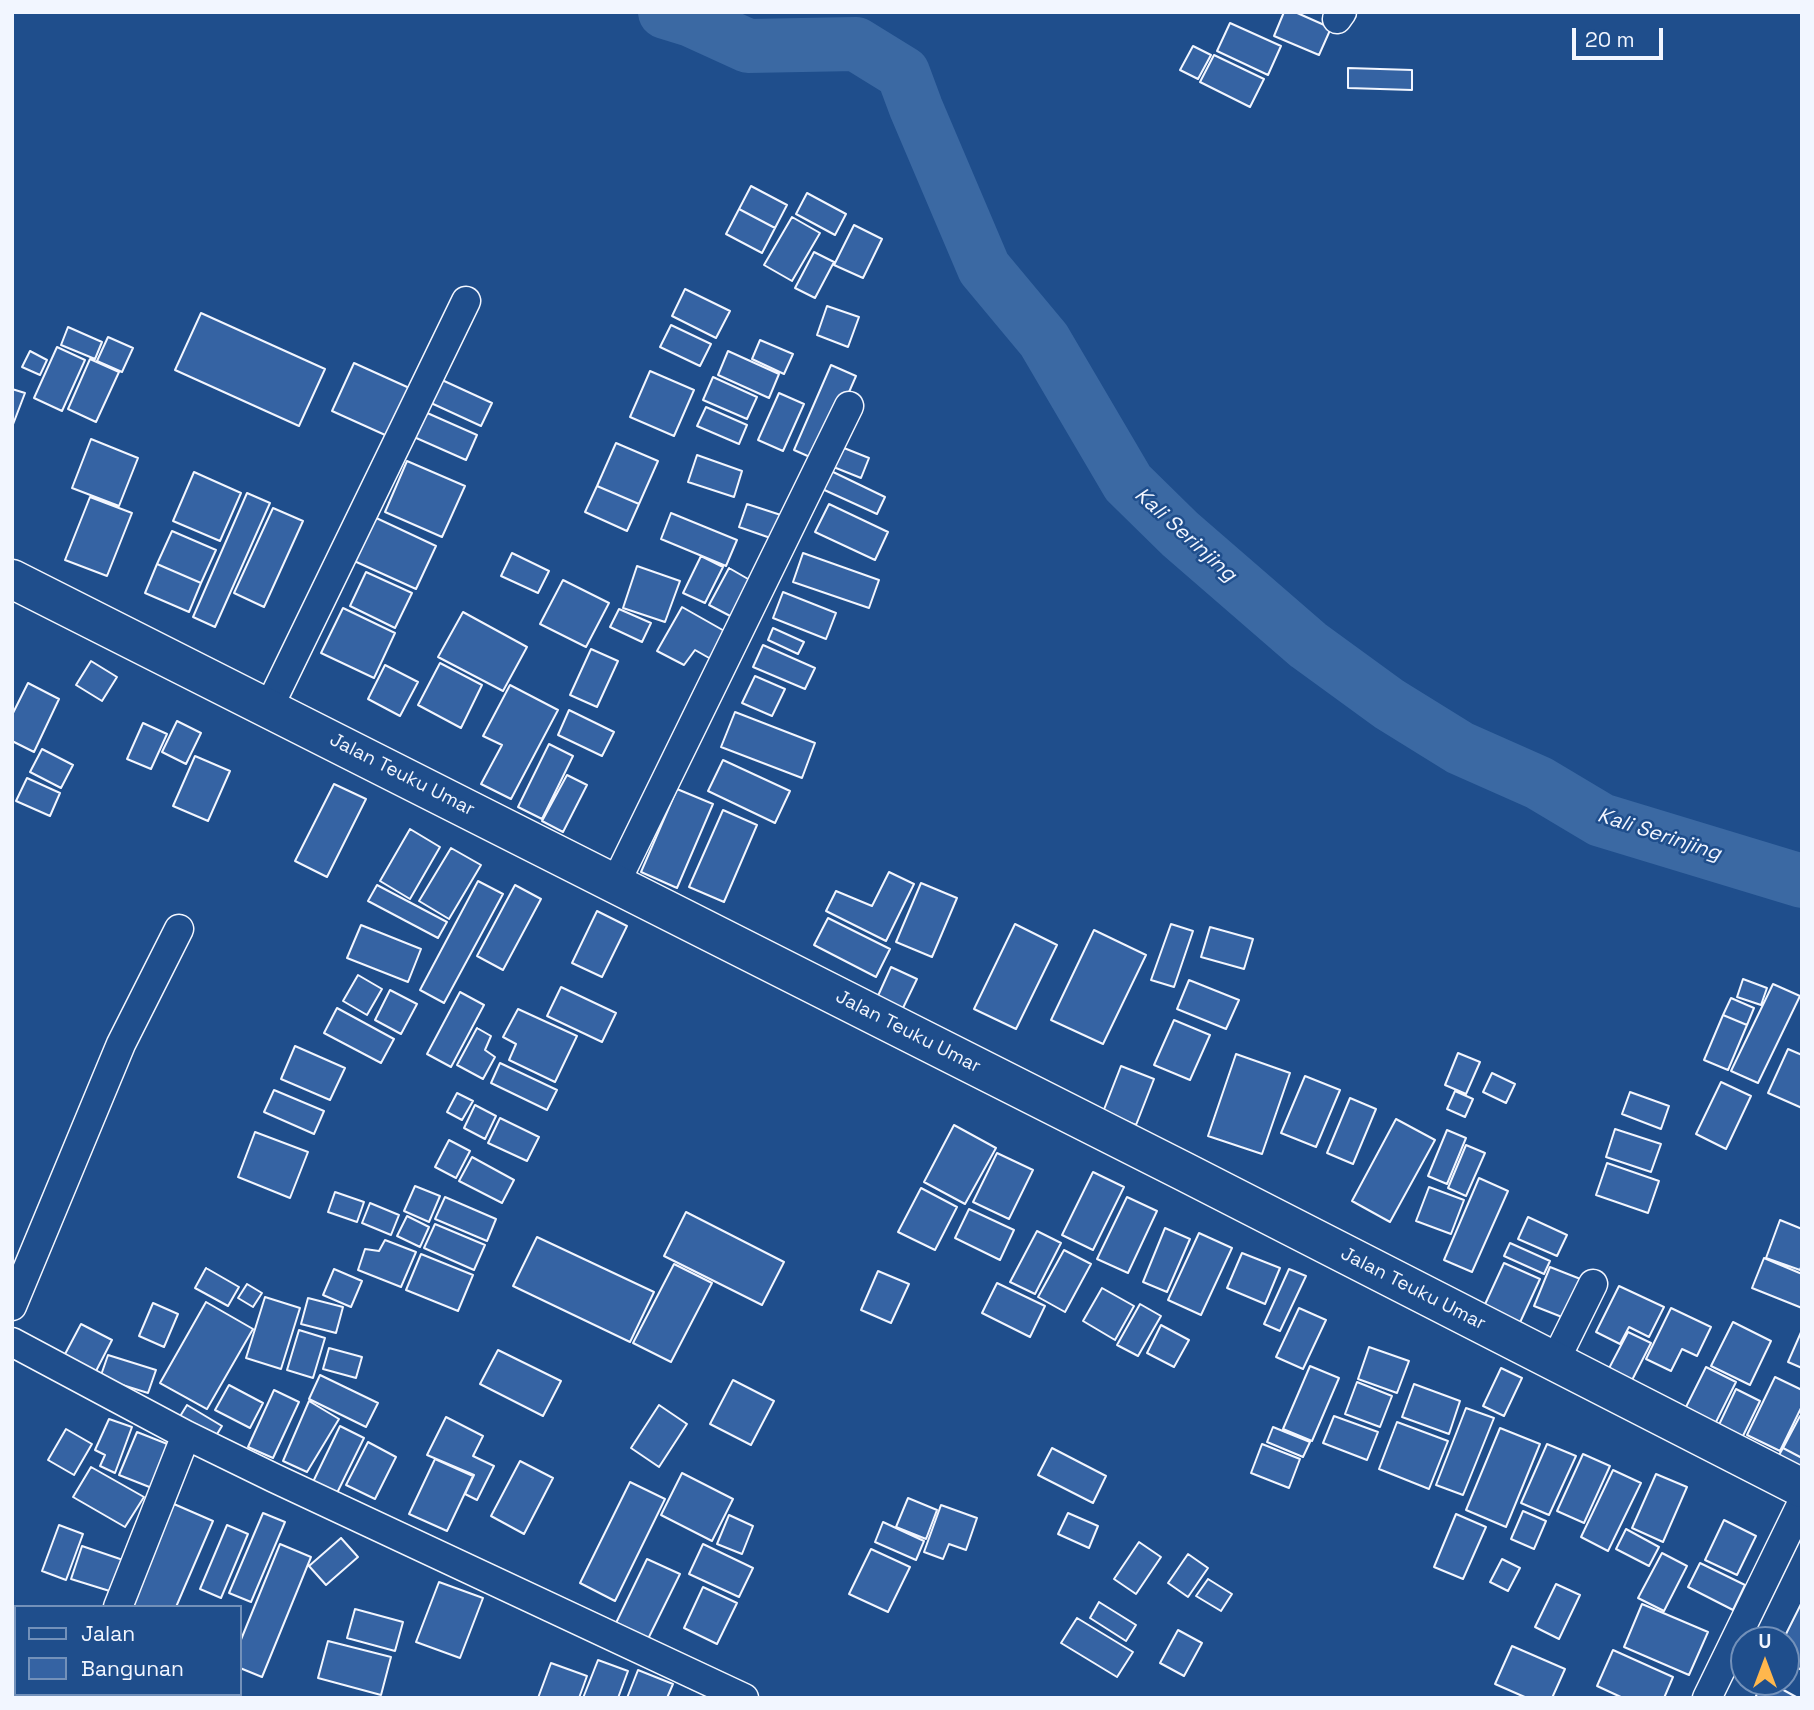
<!DOCTYPE html>
<style>
body{margin:0}
#map{position:relative;width:1814px;height:1710px;overflow:hidden;background:#1f4e8c;font-family:"Space Grotesk",sans-serif}
canvas{display:block}
.frame{position:absolute;inset:0;border:14px solid #f2f6ff;pointer-events:none}
.legend{position:absolute;left:14px;top:1605px;width:228px;height:91px;box-sizing:border-box;background:#1f4e8c;border:2px solid #7391ba;margin:0;padding:9px 12px;list-style:none;font-size:21px;color:#f2f6ff}
.legend li{display:flex;align-items:center;gap:14px;height:35px}
.legend b{width:35px;border:2px solid #7391ba}
.north{position:absolute;left:1730px;top:1626px;width:70px;height:70px;box-sizing:border-box;background:#1f4e8c;border:2px solid #7391ba;border-radius:50%;rotate:0deg;font-size:19px;font-weight:700;line-height:28px;text-align:center;color:#f2f6ff}
.north::after{content:'';display:block;margin:auto;width:24px;height:32px;background:#ffb74d;clip-path:polygon(50% 0,100% 100%,50% 72%,0 100%)}
.scale{position:absolute;left:1572px;top:28px;width:91px;height:32px;box-sizing:border-box;border:4px solid #f2f6ff;border-top:0;padding-left:9px;font-size:21px;line-height:24px;white-space:nowrap;color:#f2f6ff;-webkit-text-stroke:5px #1f4e8c;paint-order:stroke}
</style>
<div id="map">
<canvas width="1814" height="1710"></canvas>
<div class="frame"></div>
<ul class="legend">
<li><b style="height:9px;background:#1f4e8c"></b>Jalan</li>
<li><b style="height:19px;background:#3563a3"></b>Bangunan</li>
</ul>
<div class="north">U</div>
<div class="scale">20 m</div>
</div>
<script>
const g = document.querySelector('canvas').getContext('2d');
g.lineJoin = 'round';
const shape = rows => new Path2D(rows.map(r => 'M' + r).join(''));
function stroke(path, color, width, dash) { g.strokeStyle = color; g.lineWidth = width; g.lineCap = dash ? 'butt' : 'round'; g.setLineDash(dash || []); g.stroke(path); }
function fillPath(path, color) { g.fillStyle = color; g.fill(path, 'evenodd'); }
function label(font, color, halo, rows, align = 'center') {
  g.font = font + ' "Space Grotesk",sans-serif'; g.lineWidth = 5; g.setLineDash([]); g.textBaseline = 'middle'; g.strokeStyle = halo; g.fillStyle = color; for (const [text, x, y, turn = 0] of rows) {
    g.save(); g.translate(x, y); g.rotate((+turn || 0) * Math.PI / 180); g.textAlign = isNaN(turn) ? turn : align; if (halo) g.strokeText(text, 0, 0); g.fillText(text, 0, 0); g.restore();
  }
}
const river = shape([
 [665,12,691,20,748,46,856,44,903,73,916,108,984,268,1044,340,1128,483,1180,534,1308,645,1389,704,1460,748,1539,783,1601,820,1802,881]
]);
const building = shape([
 [1284,12,1295,12,1331,28,1319,55,1274,36,1284,12],
 [1230,23,1281,46,1268,75,1217,51,1230,23],
 [1193,46,1211,55,1198,79,1180,70,1193,46],
 [1214,55,1264,79,1250,107,1200,82,1214,55],
 [1348,68,1412,70,1412,90,1348,88,1348,68],
 [751,186,787,205,775,228,739,209,751,186],
 [807,193,846,214,835,235,796,214,807,193],
 [739,209,775,228,762,253,726,234,739,209],
 [792,217,820,233,792,281,764,265,792,217],
 [854,225,882,239,863,278,834,265,854,225],
 [814,252,834,262,815,298,795,288,814,252],
 [685,289,730,311,716,338,672,316,685,289],
 [827,306,859,317,848,347,817,335,827,306],
 [201,313,325,369,299,426,175,370,201,313],
 [671,325,711,344,700,366,660,347,671,325],
 [68,327,102,342,95,359,61,345,68,327],
 [108,337,133,348,122,372,97,361,108,337],
 [760,340,793,354,784,374,752,359,760,340],
 [57,347,85,360,62,411,34,398,57,347],
 [30,351,47,360,40,375,22,367,30,351],
 [728,351,779,374,769,398,718,375,728,351],
 [90,359,119,372,96,422,68,409,90,359],
 [354,363,416,391,394,439,332,411,354,363],
 [831,365,856,376,819,461,794,450,831,365],
 [650,371,694,390,674,436,630,417,650,371],
 [713,377,757,397,747,419,703,400,713,377],
 [442,380,492,403,481,426,431,403,442,380],
 [12,389,25,393,12,427,12,389],
 [779,393,804,404,783,451,758,440,779,393],
 [706,407,747,425,739,444,697,426,706,407],
 [425,412,477,435,466,460,414,437,425,412],
 [91,439,138,458,119,506,72,488,91,439],
 [616,443,658,461,639,504,597,486,616,443],
 [839,446,869,458,861,478,831,466,839,446],
 [697,455,742,471,734,497,688,482,697,455],
 [407,461,465,486,442,537,385,512,407,461],
 [829,470,885,497,877,514,820,488,829,470],
 [194,472,241,493,220,541,173,521,194,472],
 [597,486,639,504,627,531,585,512,597,486],
 [247,493,270,503,215,627,193,617,247,493],
 [90,497,132,513,107,576,65,560,90,497],
 [747,504,787,517,779,541,739,527,747,504],
 [829,504,888,532,875,560,815,532,829,504],
 [273,508,303,521,264,607,234,593,273,508],
 [671,513,737,540,726,566,661,539,671,513],
 [372,516,436,546,416,589,352,560,372,516],
 [172,531,216,550,201,583,157,564,172,531],
 [512,553,549,571,538,593,501,576,512,553],
 [803,553,879,580,869,608,793,582,803,553],
 [701,556,723,567,705,603,683,593,701,556],
 [157,564,201,583,189,612,145,593,157,564],
 [637,566,680,581,665,622,623,608,637,566],
 [729,568,755,583,736,619,709,605,729,568],
 [366,572,412,593,395,628,350,606,366,572],
 [563,580,609,603,586,647,540,624,563,580],
 [783,592,836,613,826,639,773,618,783,592],
 [682,607,735,637,718,663,695,650,684,665,657,651,682,607],
 [343,608,395,633,374,678,321,653,343,608],
 [619,609,651,623,642,642,610,627,619,609],
 [463,612,527,647,503,691,438,657,463,612],
 [773,628,804,642,798,654,768,640,773,628],
 [763,645,815,668,805,689,753,667,763,645],
 [591,649,618,661,597,707,570,695,591,649],
 [91,661,117,677,102,701,76,685,91,661],
 [440,663,482,685,461,728,418,705,440,663],
 [385,665,418,682,400,716,368,699,385,665],
 [755,676,785,689,772,716,742,703,755,676],
 [28,683,59,699,34,752,12,741,12,715,28,683],
 [510,685,558,710,511,799,481,784,502,745,483,736,510,685],
 [569,710,614,732,602,756,558,735,569,710],
 [735,712,815,743,802,778,721,747,735,712],
 [177,721,201,733,186,764,162,752,177,721],
 [143,723,167,734,151,769,127,759,143,723],
 [549,744,573,756,542,819,518,807,549,744],
 [42,749,73,765,61,788,30,772,42,749],
 [195,756,230,771,208,821,173,806,195,756],
 [723,760,790,791,775,823,708,791,723,760],
 [567,775,587,785,563,832,542,821,567,775],
 [27,778,60,793,50,816,16,801,27,778],
 [334,784,366,799,327,877,295,861,334,784],
 [677,789,713,804,677,888,641,872,677,789],
 [723,810,757,825,724,902,689,887,723,810],
 [410,829,440,847,410,899,380,881,410,829],
 [451,848,481,865,449,919,419,901,451,848],
 [889,872,914,884,886,941,826,911,836,891,872,906,889,872],
 [478,881,503,894,444,1003,420,990,478,881],
 [921,883,957,898,932,957,896,942,921,883],
 [377,885,447,922,438,938,368,901,377,885],
 [515,885,541,899,503,970,477,956,515,885],
 [597,911,627,926,602,977,572,963,597,911],
 [828,918,890,949,876,977,814,945,828,918],
 [1015,924,1057,945,1016,1029,974,1009,1015,924],
 [1171,924,1193,931,1174,987,1151,980,1171,924],
 [361,925,421,949,408,982,347,958,361,925],
 [1210,927,1253,939,1244,969,1201,957,1210,927],
 [1094,930,1146,955,1103,1044,1051,1020,1094,930],
 [891,967,917,979,902,1010,877,998,891,967],
 [358,975,382,989,367,1015,343,1001,358,975],
 [1743,979,1767,988,1761,1005,1737,997,1743,979],
 [1189,980,1239,1000,1226,1029,1177,1009,1189,980],
 [1773,984,1800,996,1758,1083,1731,1071,1773,984],
 [561,987,616,1013,602,1042,547,1016,561,987],
 [390,990,417,1004,401,1034,375,1020,390,990],
 [460,992,484,1005,451,1067,427,1054,460,992],
 [1731,998,1754,1008,1747,1025,1723,1015,1731,998],
 [337,1008,394,1039,381,1063,324,1033,337,1008],
 [518,1009,577,1036,555,1082,509,1060,516,1044,503,1037,518,1009],
 [1723,1015,1747,1025,1728,1070,1704,1060,1723,1015],
 [1174,1020,1210,1035,1190,1080,1154,1065,1174,1020],
 [477,1028,491,1036,485,1050,495,1057,483,1079,457,1065,477,1028],
 [295,1046,345,1068,330,1100,281,1079,295,1046],
 [1788,1049,1802,1055,1802,1108,1768,1093,1788,1049],
 [1458,1053,1480,1062,1466,1094,1445,1085,1458,1053],
 [1236,1054,1290,1073,1262,1154,1208,1136,1236,1054],
 [500,1063,557,1090,547,1110,491,1083,500,1063],
 [1121,1066,1154,1079,1136,1125,1103,1112,1121,1066],
 [1492,1073,1515,1084,1506,1103,1483,1092,1492,1073],
 [1305,1076,1340,1090,1316,1147,1281,1133,1305,1076],
 [1721,1082,1751,1096,1726,1149,1696,1134,1721,1082],
 [274,1090,324,1111,314,1134,264,1112,274,1090],
 [1455,1091,1473,1099,1465,1117,1447,1109,1455,1091],
 [1630,1092,1669,1106,1661,1129,1622,1114,1630,1092],
 [457,1093,473,1101,462,1120,447,1112,457,1093],
 [1350,1098,1376,1109,1353,1164,1327,1153,1350,1098],
 [475,1105,496,1116,485,1139,464,1128,475,1105],
 [500,1118,539,1137,527,1161,488,1143,500,1118],
 [1396,1119,1435,1140,1390,1222,1352,1201,1396,1119],
 [954,1125,996,1148,965,1204,924,1182,954,1125],
 [1615,1129,1661,1144,1651,1172,1606,1157,1615,1129],
 [1447,1130,1466,1138,1447,1184,1428,1176,1447,1130],
 [255,1132,308,1152,290,1198,238,1177,255,1132],
 [449,1140,470,1151,456,1178,435,1167,449,1140],
 [1466,1145,1485,1153,1466,1196,1448,1188,1466,1145],
 [997,1153,1033,1170,1009,1219,973,1202,997,1153],
 [472,1157,514,1180,502,1203,459,1181,472,1157],
 [1607,1163,1659,1181,1648,1213,1596,1195,1607,1163],
 [1093,1172,1124,1187,1093,1250,1062,1235,1093,1172],
 [1479,1178,1508,1191,1472,1272,1444,1260,1479,1178],
 [415,1186,440,1196,429,1222,404,1211,415,1186],
 [1429,1187,1464,1200,1451,1234,1416,1221,1429,1187],
 [921,1188,957,1207,935,1250,898,1232,921,1188],
 [335,1192,364,1202,357,1222,328,1212,335,1192],
 [445,1197,496,1219,487,1241,435,1219,445,1197],
 [1127,1197,1157,1211,1128,1273,1097,1259,1127,1197],
 [370,1203,399,1215,391,1235,362,1223,370,1203],
 [969,1209,1014,1230,1000,1260,955,1238,969,1209],
 [686,1212,784,1262,762,1305,664,1256,686,1212],
 [407,1216,429,1227,420,1247,397,1236,407,1216],
 [1528,1217,1567,1235,1557,1256,1518,1239,1528,1217],
 [1780,1220,1802,1229,1802,1264,1800,1270,1766,1258,1780,1220],
 [435,1224,485,1245,474,1270,424,1248,435,1224],
 [1165,1228,1190,1239,1167,1292,1143,1282,1165,1228],
 [1037,1231,1061,1243,1035,1294,1010,1282,1037,1231],
 [1199,1233,1232,1248,1201,1315,1168,1300,1199,1233],
 [537,1237,654,1292,630,1342,513,1286,537,1237],
 [385,1240,416,1252,401,1287,358,1270,365,1249,379,1251,385,1240],
 [1510,1243,1550,1261,1544,1274,1504,1256,1510,1243],
 [1064,1250,1091,1264,1065,1312,1038,1297,1064,1250],
 [1242,1253,1280,1268,1265,1304,1227,1288,1242,1253],
 [421,1254,473,1275,458,1311,406,1290,421,1254],
 [1764,1258,1802,1274,1802,1308,1752,1288,1764,1258],
 [1504,1263,1540,1279,1517,1329,1481,1313,1504,1263],
 [674,1264,712,1283,671,1362,633,1343,674,1264],
 [1550,1267,1583,1280,1567,1319,1534,1306,1550,1267],
 [206,1268,239,1287,228,1306,195,1288,206,1268],
 [334,1269,362,1281,351,1307,323,1295,334,1269],
 [1289,1269,1306,1276,1280,1331,1264,1324,1289,1269],
 [878,1271,909,1284,891,1323,861,1310,878,1271],
 [997,1283,1045,1306,1030,1337,982,1313,997,1283],
 [247,1284,262,1293,253,1307,238,1298,247,1284],
 [1619,1286,1664,1307,1649,1337,1629,1327,1620,1344,1596,1332,1619,1286],
 [1102,1288,1134,1306,1115,1340,1083,1321,1102,1288],
 [265,1297,300,1308,281,1369,246,1358,265,1297],
 [308,1298,343,1307,336,1333,301,1324,308,1298],
 [206,1302,253,1329,207,1409,160,1383,206,1302],
 [153,1303,178,1314,164,1347,139,1336,153,1303],
 [1140,1304,1161,1316,1138,1356,1117,1345,1140,1304],
 [1299,1308,1326,1320,1303,1369,1276,1357,1299,1308],
 [1671,1308,1711,1327,1697,1356,1682,1349,1671,1371,1646,1359,1671,1308],
 [1733,1322,1771,1341,1750,1385,1711,1366,1733,1322],
 [81,1324,112,1340,95,1373,64,1356,81,1324],
 [1161,1325,1189,1340,1174,1367,1147,1353,1161,1325],
 [299,1330,325,1338,313,1378,287,1370,299,1330],
 [1802,1330,1802,1368,1788,1362,1802,1330],
 [1628,1332,1651,1343,1629,1386,1606,1374,1628,1332],
 [1369,1347,1409,1361,1397,1393,1358,1379,1369,1347],
 [329,1348,362,1357,356,1378,323,1369,329,1348],
 [498,1350,561,1381,543,1416,480,1384,498,1350],
 [108,1355,156,1370,148,1393,100,1378,108,1355],
 [1310,1366,1339,1378,1312,1441,1283,1429,1310,1366],
 [1706,1367,1736,1382,1715,1424,1685,1409,1706,1367],
 [1501,1368,1522,1378,1504,1416,1483,1406,1501,1368],
 [320,1375,378,1403,366,1427,309,1399,320,1375],
 [1775,1377,1802,1390,1802,1406,1780,1451,1747,1435,1775,1377],
 [733,1380,774,1401,751,1445,710,1424,733,1380],
 [1357,1382,1392,1396,1380,1427,1345,1414,1357,1382],
 [1414,1384,1460,1401,1449,1434,1402,1417,1414,1384],
 [229,1385,263,1403,250,1428,215,1410,229,1385],
 [1736,1389,1760,1401,1740,1442,1716,1431,1736,1389],
 [274,1390,299,1402,273,1458,248,1447,274,1390],
 [309,1401,339,1419,307,1472,283,1461,309,1401],
 [187,1405,222,1426,214,1439,179,1418,187,1405],
 [659,1405,687,1424,659,1467,631,1448,659,1405],
 [1466,1408,1494,1418,1463,1495,1436,1485,1466,1408],
 [1334,1416,1378,1432,1367,1460,1323,1443,1334,1416],
 [1800,1416,1802,1417,1802,1458,1783,1448,1800,1416],
 [446,1417,483,1436,473,1456,494,1466,477,1500,465,1494,474,1475,427,1455,446,1417],
 [109,1419,132,1427,115,1473,100,1466,105,1455,95,1450,109,1419],
 [1397,1422,1448,1441,1429,1489,1379,1469,1397,1422],
 [340,1426,364,1438,335,1497,311,1486,340,1426],
 [1273,1427,1310,1442,1303,1457,1267,1442,1273,1427],
 [1500,1428,1540,1444,1506,1527,1466,1510,1500,1428],
 [66,1429,92,1444,74,1475,48,1460,66,1429],
 [137,1432,175,1447,157,1490,119,1475,137,1432],
 [368,1442,396,1457,375,1499,346,1485,368,1442],
 [1262,1444,1300,1459,1289,1488,1251,1473,1262,1444],
 [1547,1444,1576,1456,1549,1515,1521,1503,1547,1444],
 [1052,1448,1106,1476,1093,1503,1038,1475,1052,1448],
 [1783,1448,1802,1458,1802,1473,1775,1462,1783,1448],
 [1583,1454,1610,1466,1584,1523,1557,1511,1583,1454],
 [435,1459,473,1476,447,1531,409,1514,435,1459],
 [520,1461,553,1478,524,1534,491,1516,520,1461],
 [91,1467,144,1497,125,1527,73,1497,91,1467],
 [1613,1470,1641,1483,1608,1551,1581,1537,1613,1470],
 [682,1473,733,1499,712,1541,661,1515,682,1473],
 [1656,1474,1687,1487,1663,1542,1632,1528,1656,1474],
 [630,1482,665,1499,615,1601,580,1583,630,1482],
 [908,1498,937,1510,926,1539,896,1527,908,1498],
 [167,1501,213,1521,176,1607,122,1607,167,1501],
 [941,1505,977,1518,966,1550,949,1544,943,1559,924,1552,941,1505],
 [1523,1511,1546,1521,1534,1549,1511,1539,1523,1511],
 [263,1513,285,1522,251,1602,229,1593,263,1513],
 [1068,1513,1098,1526,1089,1548,1058,1534,1068,1513],
 [1456,1514,1486,1527,1463,1579,1434,1567,1456,1514],
 [729,1515,753,1526,742,1554,717,1544,729,1515],
 [1724,1520,1756,1536,1737,1575,1705,1560,1724,1520],
 [883,1522,924,1541,916,1560,875,1542,883,1522],
 [59,1525,83,1534,66,1580,42,1571,59,1525],
 [227,1525,248,1534,221,1598,200,1589,227,1525],
 [1626,1529,1659,1547,1649,1566,1616,1549,1626,1529],
 [341,1538,358,1557,326,1585,309,1566,341,1538],
 [1139,1542,1161,1557,1136,1594,1114,1579,1139,1542],
 [280,1544,311,1557,262,1677,240,1668,240,1642,280,1544],
 [703,1544,753,1568,739,1597,689,1574,703,1544],
 [82,1546,126,1561,116,1593,71,1579,82,1546],
 [871,1549,910,1567,888,1612,849,1594,871,1549],
 [1662,1553,1687,1566,1664,1611,1638,1598,1662,1553],
 [1188,1554,1208,1568,1188,1597,1168,1583,1188,1554],
 [647,1559,680,1574,648,1639,616,1623,647,1559],
 [1502,1559,1520,1568,1508,1591,1490,1582,1502,1559],
 [1700,1563,1745,1585,1733,1610,1688,1587,1700,1563],
 [1208,1579,1232,1594,1221,1611,1196,1596,1208,1579],
 [439,1582,483,1598,460,1658,416,1642,439,1582],
 [1556,1584,1580,1595,1559,1639,1535,1627,1556,1584],
 [703,1587,737,1603,717,1644,684,1628,703,1587],
 [1099,1602,1136,1625,1126,1641,1090,1618,1099,1602],
 [1802,1602,1802,1670,1786,1662,1786,1640,1783,1640,1802,1602],
 [1642,1604,1708,1632,1689,1675,1624,1647,1642,1604],
 [355,1609,403,1622,395,1651,347,1638,355,1609],
 [1077,1618,1133,1652,1117,1677,1061,1643,1077,1618],
 [1178,1630,1202,1643,1184,1676,1160,1663,1178,1630],
 [328,1641,391,1657,381,1695,318,1678,328,1641],
 [12,1646,16,1647,16,1683,12,1682,12,1646],
 [1512,1646,1565,1669,1552,1698,1527,1698,1495,1684,1512,1646],
 [1613,1650,1673,1677,1664,1698,1623,1698,1597,1686,1613,1650],
 [598,1660,628,1671,618,1698,583,1698,598,1660],
 [551,1663,587,1676,579,1698,538,1698,551,1663],
 [638,1670,673,1684,667,1698,627,1698,638,1670],
 [1763,1682,1769,1682,1798,1698,1755,1698,1763,1682],
 [110,1694,147,1694,146,1698,108,1698,110,1694]
]);
const street = shape([
 [1337,19,1342,12],
 [269,707,466,301],
 [615,884,849,406],
 [12,1306,121,1044,179,929],
 [12,1342,186,1435,274,1478,744,1698],
 [1555,1361,1593,1284],
 [118,1607,186,1435],
 [82,1698,84,1694],
 [1707,1698,1802,1503]
]);
const secondary = shape([
 [12,579,1185,1172,1802,1488]
]);
const streetNames = [
 ["Jalan Teuku Umar",402,775,27],
 ["Jalan Teuku Umar",908,1032,27],
 ["Jalan Teuku Umar",1413,1289,27]
];
const waterNames = [
 ["Kali Serinjing",1185,535,42],
 ["Kali Serinjing",1659,835,18]
];
stroke(river, '#3b69a3', 54);
fillPath(building, '#3563a3');
stroke(building, '#f2f6ff', 2);
stroke(street, '#f2f6ff', 31);
stroke(secondary, '#f2f6ff', 41);
stroke(street, '#1f4e8c', 28);
stroke(secondary, '#1f4e8c', 38);
label('19px', '#f2f6ff', '#1f4e8c', streetNames);
label('italic 21px', '#f2f6ff', '#1f4e8c', waterNames);
</script>
